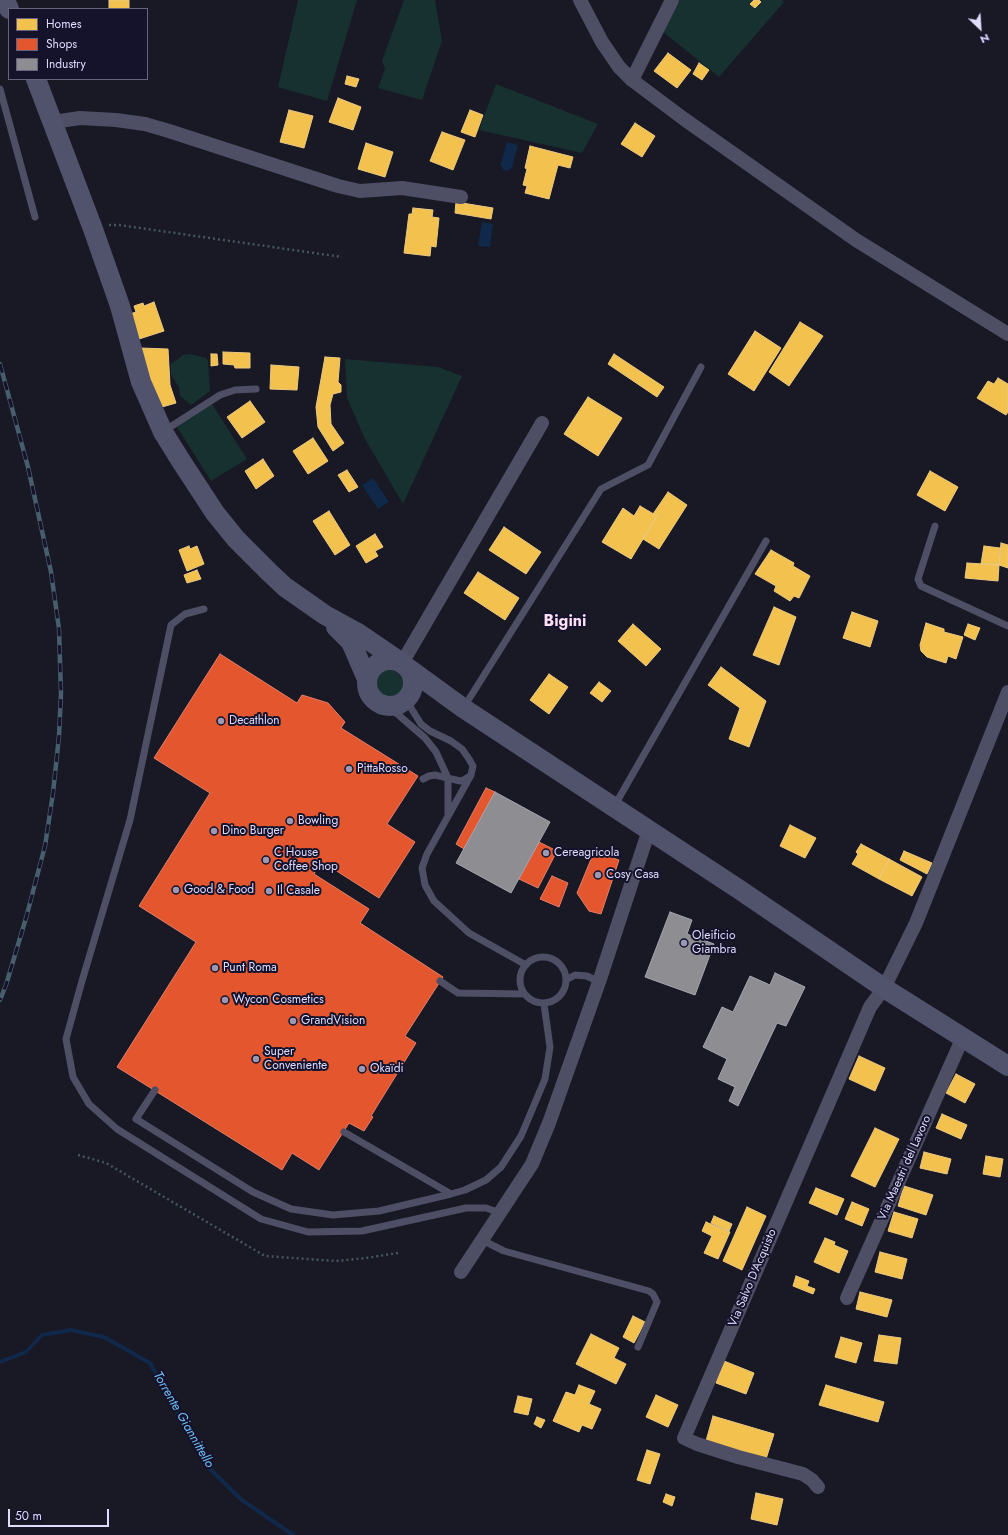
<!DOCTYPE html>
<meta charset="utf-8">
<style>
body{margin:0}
#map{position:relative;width:1008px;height:1535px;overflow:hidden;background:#191825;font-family:Jost,sans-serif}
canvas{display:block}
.legend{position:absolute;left:8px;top:8px;width:140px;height:72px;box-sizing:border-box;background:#15122b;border:1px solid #66637f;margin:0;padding:5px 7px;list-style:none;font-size:12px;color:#dfddfe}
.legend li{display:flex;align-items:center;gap:8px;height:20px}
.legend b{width:20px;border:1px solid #66637f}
.north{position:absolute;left:960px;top:8px;width:40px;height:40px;-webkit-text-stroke:3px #15122b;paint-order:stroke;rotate:155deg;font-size:11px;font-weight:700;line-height:16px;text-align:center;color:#dfddfe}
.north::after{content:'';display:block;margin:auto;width:14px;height:18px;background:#dfddfe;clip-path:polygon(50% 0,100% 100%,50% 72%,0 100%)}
.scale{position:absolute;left:8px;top:1509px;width:101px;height:18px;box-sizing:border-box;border:2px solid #dfddfe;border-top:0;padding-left:5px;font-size:12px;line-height:14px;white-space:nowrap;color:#dfddfe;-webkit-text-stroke:3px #15122b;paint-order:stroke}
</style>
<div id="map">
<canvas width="1008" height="1535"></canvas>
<ul class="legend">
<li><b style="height:11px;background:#f2c14e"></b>Homes</li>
<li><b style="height:11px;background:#e4572e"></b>Shops</li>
<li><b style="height:11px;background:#8d8d92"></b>Industry</li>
</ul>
<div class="north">N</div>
<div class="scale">50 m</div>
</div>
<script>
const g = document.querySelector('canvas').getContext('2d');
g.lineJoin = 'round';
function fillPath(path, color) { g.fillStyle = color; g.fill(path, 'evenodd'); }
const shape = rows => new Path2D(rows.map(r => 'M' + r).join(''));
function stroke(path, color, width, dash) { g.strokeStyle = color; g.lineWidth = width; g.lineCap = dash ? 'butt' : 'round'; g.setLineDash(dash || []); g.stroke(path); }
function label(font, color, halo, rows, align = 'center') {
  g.font = font + ' Jost,sans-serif'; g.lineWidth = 4; g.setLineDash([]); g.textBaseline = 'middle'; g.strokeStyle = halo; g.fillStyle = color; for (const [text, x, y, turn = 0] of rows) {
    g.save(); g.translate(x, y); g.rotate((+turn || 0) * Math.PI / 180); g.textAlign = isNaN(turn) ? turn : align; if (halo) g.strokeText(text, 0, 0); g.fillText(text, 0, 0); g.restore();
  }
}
const green = shape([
 [298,0,357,0,327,101,278,87],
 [404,0,435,0,442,41,422,100,378,88,385,69,382,61],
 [679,0,782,0,784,2,719,77,662,31],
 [496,84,598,124,582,153,479,130],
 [190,354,206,358,208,361,210,391,191,405,180,396,179,387,171,375,171,364,183,355],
 [345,359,438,367,462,376,403,504,365,439,347,398],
 [212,404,247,459,211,481,177,427],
 '375 684a14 14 0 1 1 28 0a14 14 0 1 1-28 0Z'
]);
const water = shape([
 [507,142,518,145,512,168,507,171,503,170,502,166,500,166],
 [482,222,493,224,490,247,478,246],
 [373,478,389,502,378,509,362,485]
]);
const homes = shape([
 [109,0,129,0,129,9,109,9,109,0],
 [754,0,759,0,761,2,755,8,750,4,754,0],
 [668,53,691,70,677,88,654,71,668,53],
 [699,63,709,70,702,80,693,74,699,63],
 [347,76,359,79,356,87,345,84,347,76],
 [338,98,361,107,353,130,329,122,338,98],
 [289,110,313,116,304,148,280,142,289,110],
 [470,110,483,115,475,137,461,132,470,110],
 [635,123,655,136,642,157,621,144,635,123],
 [442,132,465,140,453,170,430,161,442,132],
 [366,143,393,152,385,177,358,169,366,143],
 [530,146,573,157,570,168,558,165,549,199,525,193,527,186,523,185,527,169,525,168,530,146],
 [456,202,493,208,491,219,455,213,456,202],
 [413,208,433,210,432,217,439,218,436,247,431,246,430,256,404,253,409,214,412,214,413,208],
 [154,302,164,331,139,339,130,314,136,312,134,306,143,303,144,306,154,302],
 [800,322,823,336,789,386,769,372,800,322],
 [755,331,781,348,754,391,728,374,755,331],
 [140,348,168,349,170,385,176,403,162,407,143,367,140,348],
 [223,352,250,353,250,368,235,368,234,365,223,364,223,352],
 [211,354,217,354,218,365,211,366,211,354],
 [614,354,664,387,657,397,608,364,614,354],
 [325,357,340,358,338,382,341,385,341,392,333,394,330,405,331,424,344,443,333,451,318,427,316,407,325,357],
 [271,365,299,367,297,390,270,389,271,365],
 [998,378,1008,384,1008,412,1006,415,977,398,988,381,994,384,998,378],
 [588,397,622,418,598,456,564,434,588,397],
 [250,401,265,422,242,438,227,417,250,401],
 [313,438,328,461,308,474,293,451,313,438],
 [263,459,274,476,256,489,245,471,263,459],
 [347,470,358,487,349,492,338,475,347,470],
 [930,471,958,487,945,511,917,495,930,471],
 [668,492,687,505,659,549,643,539,657,516,653,514,668,492],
 [640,506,657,516,631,559,602,542,623,508,634,516,640,506],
 [329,511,350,545,335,555,313,521,329,511],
 [504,527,541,552,526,574,489,550,504,527],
 [375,534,383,547,375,551,378,556,366,563,356,546,375,534],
 [1001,543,1008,545,1008,568,999,565,1001,543],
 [189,546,190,549,197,546,204,564,187,571,179,550,189,546],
 [984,546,1000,548,999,565,981,564,984,546],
 [771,550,794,563,793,566,810,576,799,598,794,596,790,601,774,591,776,586,755,574,771,550],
 [967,563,999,565,998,581,965,578,967,563],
 [197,570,201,579,187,583,184,575,197,570],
 [478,572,519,598,505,620,464,593,478,572],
 [774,607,796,617,779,665,753,655,774,607],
 [852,612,878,621,870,647,843,638,852,612],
 [926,623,944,629,944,632,963,637,956,659,948,656,946,663,927,657,921,651,920,645,926,623],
 [633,624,661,649,646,666,618,641,633,624],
 [968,624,980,628,975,640,964,635,968,624],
 [721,667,766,701,749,747,729,739,740,708,708,685,721,667],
 [549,674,568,687,549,714,530,700,549,674],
 [599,682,611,691,602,702,590,693,599,682],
 [790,825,816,838,805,858,780,846,790,825],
 [861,844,889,859,879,879,852,864,858,854,856,852,861,844],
 [904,851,932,863,927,874,900,860,904,851],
 [889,859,922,877,912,896,879,879,889,859],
 [859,1056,885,1068,875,1091,849,1079,859,1056],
 [956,1074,975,1084,965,1103,946,1093,956,1074],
 [942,1114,967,1125,961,1139,936,1128,942,1114],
 [875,1128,899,1139,875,1187,851,1176,875,1128],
 [924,1152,951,1159,947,1174,920,1168,924,1152],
 [986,1156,1003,1159,1000,1177,983,1174,986,1156],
 [904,1186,933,1195,926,1215,898,1206,904,1186],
 [816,1188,844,1199,837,1215,809,1203,816,1188],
 [852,1202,869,1209,862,1226,845,1219,852,1202],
 [747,1207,766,1216,742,1270,723,1261,747,1207],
 [894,1212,918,1219,912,1238,888,1231,894,1212],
 [714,1216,732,1224,729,1231,711,1223,714,1216],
 [706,1222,730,1232,718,1259,704,1253,712,1236,702,1231,706,1222],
 [825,1238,835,1242,834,1245,848,1251,839,1273,814,1262,825,1238],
 [880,1252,907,1259,902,1279,875,1272,880,1252],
 [796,1276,809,1281,807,1286,815,1289,813,1294,793,1286,796,1276],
 [860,1292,892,1300,887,1317,856,1309,860,1292],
 [633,1316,645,1322,634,1343,623,1337,633,1316],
 [591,1334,619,1348,614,1358,626,1364,616,1384,576,1364,591,1334],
 [879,1335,901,1338,897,1364,874,1361,879,1335],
 [841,1337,862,1343,856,1363,835,1357,841,1337],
 [724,1361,754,1373,746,1394,716,1383,724,1361],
 [579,1385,595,1391,589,1404,601,1409,592,1429,582,1425,579,1432,553,1421,566,1392,575,1395,579,1385],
 [826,1385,884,1402,878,1422,819,1405,826,1385],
 [656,1395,678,1405,668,1427,646,1417,656,1395],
 [518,1396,532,1399,528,1415,514,1412,518,1396],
 [713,1416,774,1434,766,1459,706,1441,713,1416],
 [537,1417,545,1420,541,1428,534,1424,537,1417],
 [647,1450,660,1454,650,1484,637,1480,647,1450],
 [756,1493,783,1499,777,1525,751,1519,756,1493],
 [666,1494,675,1497,672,1506,663,1502,666,1494]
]);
const shops = shape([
 [220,654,297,703,302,695,328,703,345,722,341,728,418,776,387,824,415,842,379,898,321,861,314,874,369,909,360,923,443,977,405,1036,416,1043,371,1116,373,1117,364,1131,349,1123,319,1170,292,1153,282,1170,117,1067,196,942,139,906,210,793,154,758,220,654],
 [486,788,495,792,464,849,456,844,486,788],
 [539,842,557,851,538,888,519,879,539,842],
 [594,852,619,860,601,914,589,911,577,893,594,852],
 [552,876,568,883,559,907,540,899,552,876]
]);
const industry = shape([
 [495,792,550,822,511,893,456,863,495,792],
 [670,912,692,920,687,934,714,944,695,995,645,977,670,912],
 [775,973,805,987,786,1026,777,1023,738,1106,729,1101,735,1087,718,1079,727,1059,703,1047,722,1007,733,1012,750,976,770,985,775,973]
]);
const stream = shape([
 [0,1362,26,1352,42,1335,71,1330,104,1337,150,1363,210,1469,242,1500,293,1535]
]);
const path = shape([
 [109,225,119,225,342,257],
 [78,1155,106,1163,265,1256,336,1261,366,1258,398,1253]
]);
const service = shape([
 [0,89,35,217],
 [164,431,220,395,235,390,256,389],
 [935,526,918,579,921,586,1008,626],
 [204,609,185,614,171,625,130,820,82,981,66,1039,73,1077,89,1104,117,1129,261,1219,308,1232,362,1231,466,1208,486,1208,500,1213],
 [406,700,421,724,430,731,451,741,462,749,469,759,473,766,471,775,427,854,422,868,425,885,434,901,469,933,526,965],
 [387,705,425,738,436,752,448,778,448,815],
 [464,707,601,489,648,465,701,367],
 [423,779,429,776,435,775,460,781,464,780,470,776],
 [615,805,766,541],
 '520 980a23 23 0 1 1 46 0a23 23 0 1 1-46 0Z',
 [566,980,575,975,587,976,599,982],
 [440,981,458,993,524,994],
 [155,1090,136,1119,253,1192,291,1209,333,1215,379,1211,451,1194],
 [344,1132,451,1194,465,1190,486,1180,501,1167,521,1136,545,1079,550,1047,544,1004],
 [482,1240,504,1251,649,1291,653,1294,657,1302,638,1347]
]);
const minor = shape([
 [580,0,602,42,619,67,632,80,684,119,856,240,1008,334],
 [632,80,672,0],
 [53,122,80,118,116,120,145,124,169,131,338,186,360,191,402,188,461,197],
 [402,663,542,423],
 [461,1272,532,1164,549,1123,599,982,649,830],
 [847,1298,963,1037],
 [818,1487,812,1480,803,1474,738,1457,697,1444,684,1438,870,1007,884,988,916,923,1008,692]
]);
const secondary = shape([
 [5,0,9,9],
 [36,79,93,229,120,306,141,382,163,432,181,461,215,513,236,539,270,573,285,587,325,615,358,633,399,661],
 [336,627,351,642,367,679],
 '367 683a23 23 0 1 1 46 0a23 23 0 1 1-46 0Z',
 [408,668,463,708,740,890,884,988,1008,1066]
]);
const rail = shape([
 [0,364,28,467,51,572,59,629,61,694,59,736,53,793,45,846,26,918,6,985,0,1000]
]);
const markers = [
 [221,721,4,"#9a98b2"],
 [349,769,4,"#9a98b2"],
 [290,821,4,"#9a98b2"],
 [214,831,4,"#9a98b2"],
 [546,853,4,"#9a98b2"],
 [266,860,4,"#9a98b2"],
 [598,875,4,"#9a98b2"],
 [176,890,4,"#9a98b2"],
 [269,891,4,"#9a98b2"],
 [684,943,4,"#9a98b2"],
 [215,968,4,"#9a98b2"],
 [225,1000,4,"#9a98b2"],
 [293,1021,4,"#9a98b2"],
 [256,1059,4,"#9a98b2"],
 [362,1069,4,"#9a98b2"]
];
const poiNames = [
 ["Decathlon",229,721],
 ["PittaRosso",357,769],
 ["Bowling",298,821],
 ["Dino Burger",222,831],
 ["C House",274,853],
 ["Coffee Shop",274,867],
 ["Cereagricola",554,853],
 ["Cosy Casa",606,875],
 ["Good & Food",184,890],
 ["Il Casale",277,891],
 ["Oleificio",692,936],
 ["Giambra",692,950],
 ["Punt Roma",223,968],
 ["Wycon Cosmetics",233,1000],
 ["GrandVision",301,1021],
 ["Super",264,1052],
 ["Conveniente",264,1066],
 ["Okaïdi",370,1069]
];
const streetNames = [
 ["Via Maestri del Lavoro",905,1168,-66],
 ["Via Salvo D'Acquisto",753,1278,-67]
];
const waterNames = [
 ["Torrente Giannittello",183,1420,60]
];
const districtNames = [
 ["Bigini",565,622]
];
fillPath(green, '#16312f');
fillPath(water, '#102849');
fillPath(homes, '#f2c14e');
stroke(homes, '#ecc983', 1);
fillPath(shops, '#e4572e');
stroke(shops, '#e27f6c', 1);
fillPath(industry, '#8d8d92');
stroke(industry, '#a6a5b2', 1);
stroke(stream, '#102849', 4);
stroke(path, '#475461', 2.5, [2, 3]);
stroke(service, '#4e4e65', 7);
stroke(minor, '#4e4e65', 14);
stroke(secondary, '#51526b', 20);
stroke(rail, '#475e6c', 4.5);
stroke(rail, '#15122b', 3, [9]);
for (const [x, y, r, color] of markers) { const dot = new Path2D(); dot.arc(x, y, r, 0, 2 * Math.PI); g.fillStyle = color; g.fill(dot); stroke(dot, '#15122b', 1.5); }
label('12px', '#dfddfe', '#15122b', poiNames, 'left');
label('12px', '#dfddfe', '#15122b', streetNames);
label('italic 13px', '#6fc3fa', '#15122b', waterNames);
label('bold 16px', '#fedff5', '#15122b', districtNames);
</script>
